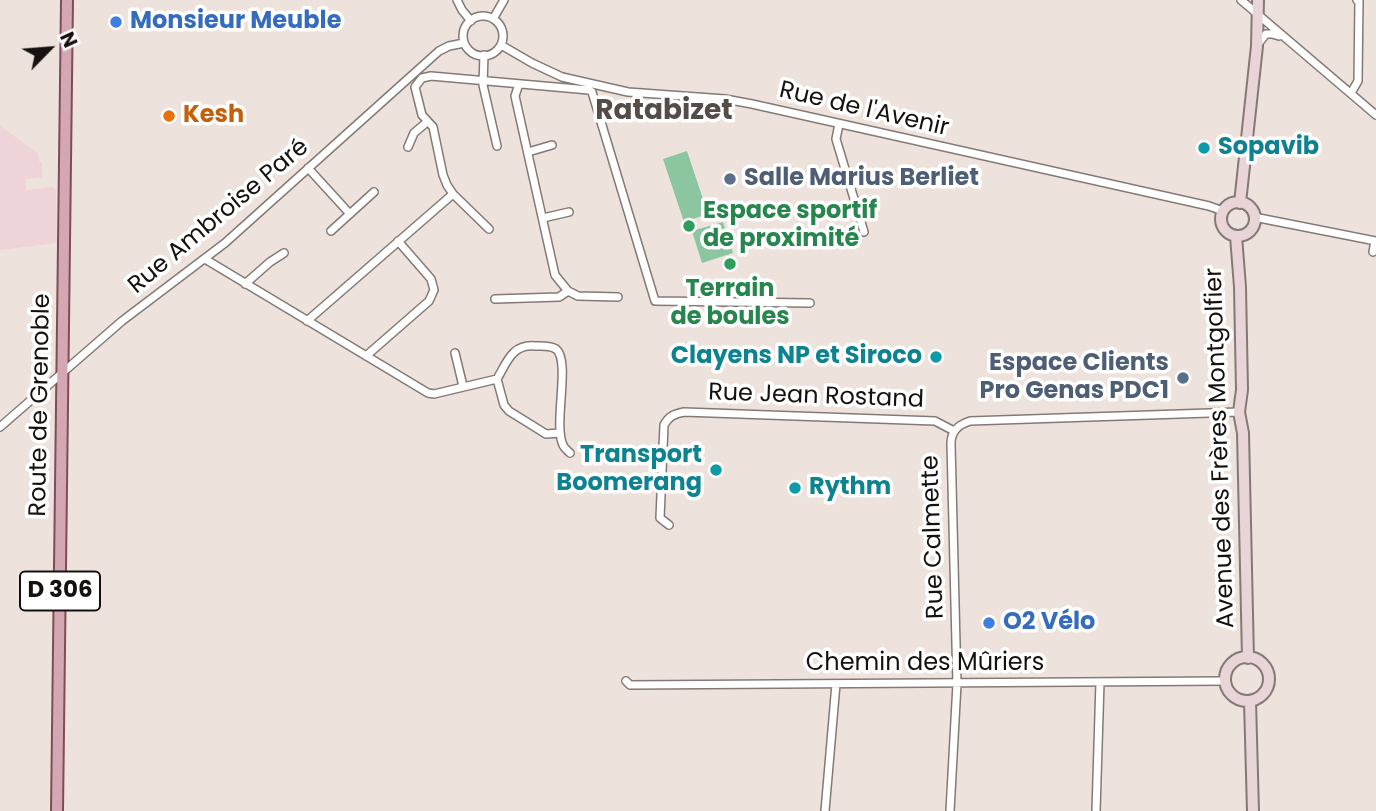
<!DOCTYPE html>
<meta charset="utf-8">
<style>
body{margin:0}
#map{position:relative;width:1376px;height:811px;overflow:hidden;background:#eee2dd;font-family:Poppins,sans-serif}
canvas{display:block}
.north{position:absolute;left:14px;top:14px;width:70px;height:70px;-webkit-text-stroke:5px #fff;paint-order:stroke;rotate:65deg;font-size:19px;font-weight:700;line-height:28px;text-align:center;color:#15110f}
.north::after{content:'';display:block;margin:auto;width:24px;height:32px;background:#15110f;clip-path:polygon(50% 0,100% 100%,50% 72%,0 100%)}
</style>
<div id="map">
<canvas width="1376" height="811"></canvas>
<div class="north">N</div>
</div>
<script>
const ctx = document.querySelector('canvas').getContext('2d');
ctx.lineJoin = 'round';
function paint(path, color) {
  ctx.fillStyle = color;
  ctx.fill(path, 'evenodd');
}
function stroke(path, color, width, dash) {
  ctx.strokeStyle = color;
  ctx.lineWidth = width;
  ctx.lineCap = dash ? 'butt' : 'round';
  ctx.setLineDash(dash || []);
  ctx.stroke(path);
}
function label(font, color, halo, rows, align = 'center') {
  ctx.font = font + ' Poppins,sans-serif';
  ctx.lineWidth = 7;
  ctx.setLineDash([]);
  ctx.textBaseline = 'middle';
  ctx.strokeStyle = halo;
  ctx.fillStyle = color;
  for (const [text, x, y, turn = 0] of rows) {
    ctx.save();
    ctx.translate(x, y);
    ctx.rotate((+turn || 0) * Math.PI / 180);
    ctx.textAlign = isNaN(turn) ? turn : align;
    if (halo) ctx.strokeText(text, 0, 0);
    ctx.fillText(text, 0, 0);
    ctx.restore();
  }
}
paint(new Path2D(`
 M0,126L38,153L39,161L42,163V177L25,179L26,190L53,187L56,189L57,243L0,250Z`), '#eed4d8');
paint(new Path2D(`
 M687,151L708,214L684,222L663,159Z
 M723,222L733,253L702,263L692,231Z`), '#8cc6a1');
const street = new Path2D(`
 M457,0L462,10L471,21
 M1241,0L1376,115
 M463 36a20 20 0 1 1 40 0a20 20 0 1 1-40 0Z
 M493,19L504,0
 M1258,44L1266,34H1272L1279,36
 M501,45L532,63L562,77L628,92L725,99L752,104L1209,206L1223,211
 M484,55L483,85L497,146
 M519,84L515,96L555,275L568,291
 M1351,93L1358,81L1359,0H1357
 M839,124L836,139L864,232
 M408,147L414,133L427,122
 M528,152L552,145
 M308,168L350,214
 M1254,217L1376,241
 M543,218L569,212
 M489,229L453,194L447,185L443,175L433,127L422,115L415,87L422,78L431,76L589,90L592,92L655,301L810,303
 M331,231L374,192
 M1373,252L1375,241
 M205,259L428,393L434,394L497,379L504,405L509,411L546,434L560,433
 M245,284L270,262L284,253
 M495,299L559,297L568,291L578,296L618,297
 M307,321L453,194
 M455,353L463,386
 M366,356L429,301L434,290L431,279L398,241
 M497,379C507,362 512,344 535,346C541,346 550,345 556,349C571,361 553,424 563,445C564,448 568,451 570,453
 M0,427L122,321L225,243L439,51L449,46L464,43
 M669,525L660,518L664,425C669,416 674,414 684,412L935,421L954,431
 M626,681L630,685L1225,681
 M825,811L836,684
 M950,811L957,684L951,444C951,431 958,425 970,421L1239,412
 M1096,811L1100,682`);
const secondary = new Path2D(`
 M1221 219a17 17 0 1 1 34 0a17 17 0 1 1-34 0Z
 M1240,203L1257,46L1258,0
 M1236,236L1240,287L1242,390L1239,412L1243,433L1248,658
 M1225 679a22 22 0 1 1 44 0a22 22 0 1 1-44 0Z
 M1250,701L1253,811`);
const primary = new Path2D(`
 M57,811L67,0`);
stroke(street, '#847a75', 10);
stroke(secondary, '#847a75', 14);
stroke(primary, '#7e4d57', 14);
stroke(street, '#fff', 7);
stroke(secondary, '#e9d4d8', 10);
stroke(primary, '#d4a8b2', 10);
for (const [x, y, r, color] of [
 [116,22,7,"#3f7fe0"],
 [169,116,7,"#e8710a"],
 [1204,148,7,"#0f9aa8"],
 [730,179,7,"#5c6f8a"],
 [689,226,7,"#2e9e5b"],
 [730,264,7,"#2e9e5b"],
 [936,357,7,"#0f9aa8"],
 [1183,378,7,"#5c6f8a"],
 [716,470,7,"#0f9aa8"],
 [795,488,7,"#0f9aa8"],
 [989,623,7,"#3f7fe0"]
]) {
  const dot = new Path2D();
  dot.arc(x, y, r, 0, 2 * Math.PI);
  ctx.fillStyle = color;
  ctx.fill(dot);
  stroke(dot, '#fff', 2.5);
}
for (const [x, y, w] of [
 [60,591,80]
]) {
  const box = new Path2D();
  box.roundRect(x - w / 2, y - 19.5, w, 39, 5);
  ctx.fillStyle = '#fff';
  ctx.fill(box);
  stroke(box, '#15110f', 2);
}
label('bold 23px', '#15110f', null, [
 ["D 306",60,591]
]);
label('bold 24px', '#366cbe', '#fff', [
 ["Monsieur Meuble",130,22],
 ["O2 Vélo",1003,623]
], 'left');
label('24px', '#15110f', '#fff', [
 ["Rue de l'Avenir",864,110,13],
 ["Rue Ambroise Paré",219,217,-40],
 ["Rue Jean Rostand",816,397,2],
 ["Route de Grenoble",41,405,-89],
 ["Avenue des Frères Montgolfier",1221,448,-92],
 ["Rue Calmette",934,537,-92],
 ["Chemin des Mûriers",925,664]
]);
label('bold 24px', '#c56008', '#fff', [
 ["Kesh",183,116]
], 'left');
label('bold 24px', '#0d838f', '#fff', [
 ["Sopavib",1218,148],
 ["Clayens NP et Siroco",922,357,"right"],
 ["Transport",702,456,"right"],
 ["Boomerang",702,484,"right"],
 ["Rythm",809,488]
], 'left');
label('bold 24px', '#4e5e75', '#fff', [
 ["Salle Marius Berliet",744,179],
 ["Espace Clients",1169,364,"right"],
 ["Pro Genas PDC1",1169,392,"right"]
], 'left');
label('bold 24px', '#27864d', '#fff', [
 ["Espace sportif",703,212],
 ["de proximité",703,240],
 ["Terrain",730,290,"center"],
 ["de boules",730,318,"center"]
], 'left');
label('bold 28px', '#554c47', '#fff', [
 ["Ratabizet",664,112]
]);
</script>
